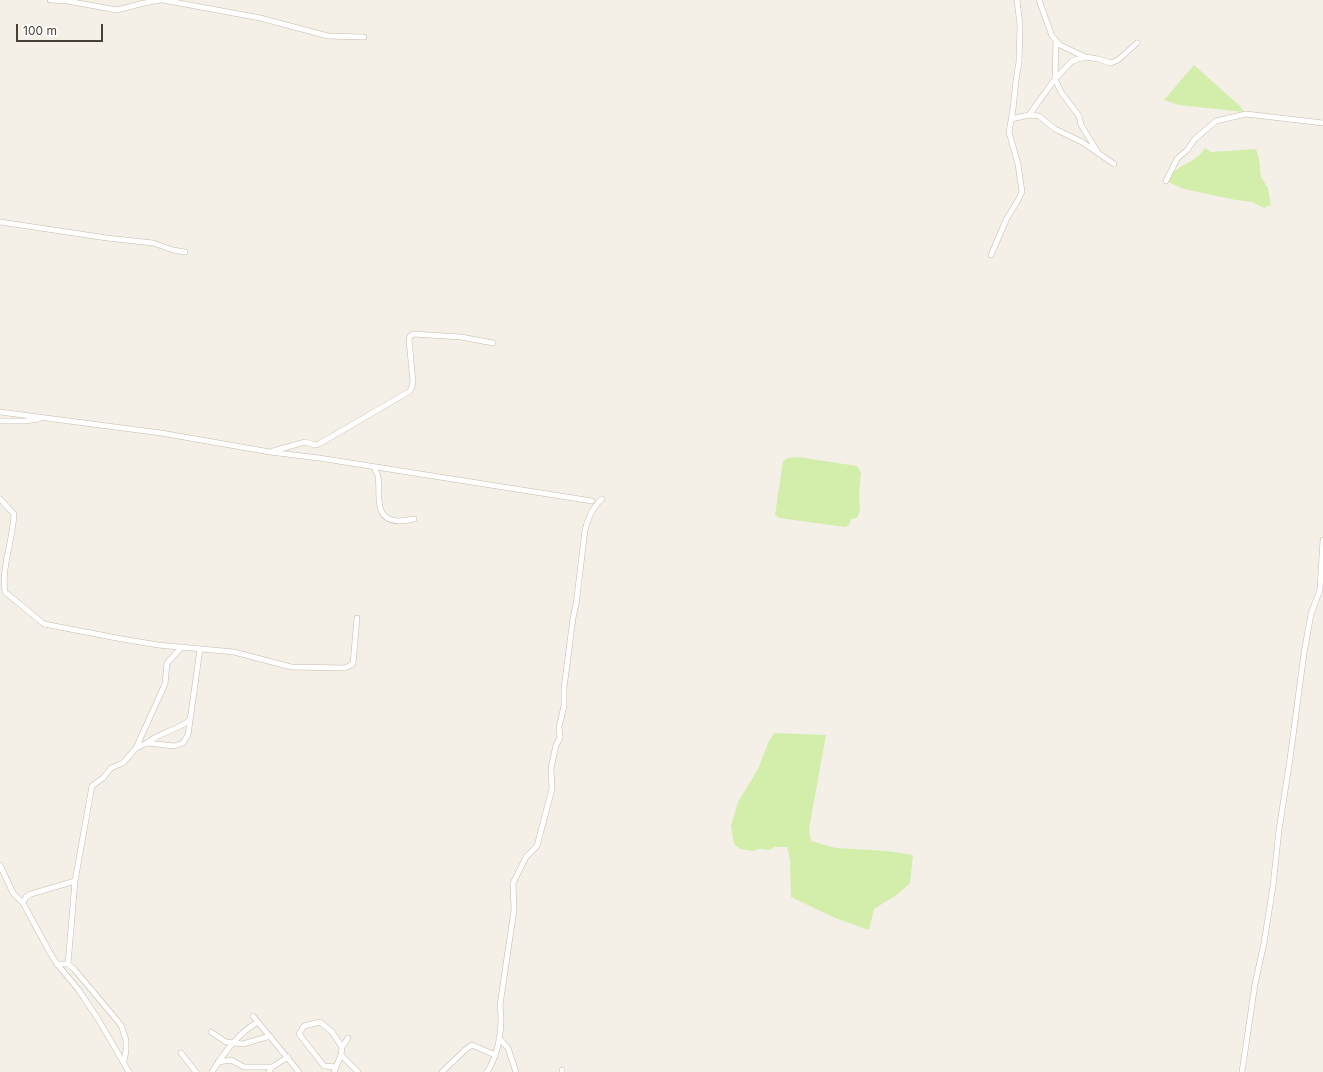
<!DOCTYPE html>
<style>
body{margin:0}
#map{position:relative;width:1323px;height:1072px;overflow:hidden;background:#f5f0e7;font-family:Inter,sans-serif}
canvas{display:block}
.scale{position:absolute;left:16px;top:24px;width:87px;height:18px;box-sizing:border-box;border:2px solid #494035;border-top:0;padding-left:5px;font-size:12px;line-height:14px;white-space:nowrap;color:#494035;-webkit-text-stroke:3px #fff;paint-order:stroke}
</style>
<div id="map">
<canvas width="1323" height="1072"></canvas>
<div class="scale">100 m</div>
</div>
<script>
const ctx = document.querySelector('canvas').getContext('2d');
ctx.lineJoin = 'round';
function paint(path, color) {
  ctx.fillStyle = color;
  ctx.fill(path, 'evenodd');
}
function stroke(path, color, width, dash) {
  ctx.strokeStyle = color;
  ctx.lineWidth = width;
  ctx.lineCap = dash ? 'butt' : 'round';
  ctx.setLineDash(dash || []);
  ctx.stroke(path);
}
paint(new Path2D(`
 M1194,65L1240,106L1244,112L1179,105L1164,100Z
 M1205,148L1211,152L1256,149L1259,159L1261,177L1268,188L1271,205L1264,208L1252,202L1236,200L1184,189L1170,183L1168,180C1169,177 1170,174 1173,172C1184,163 1196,162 1205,148Z
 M798,457L857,466L861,472L859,493L860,511L857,518L851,519L849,525L845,527L779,518L775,515L783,461L788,458Z
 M774,733L826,735L809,829L811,841L836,848L887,851L913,855L910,883L898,894L874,909L869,930L835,918L791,897L790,860L787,847H775L769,850L759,849L752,851L740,849L734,844L731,826L738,802L758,769L769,741Z`), '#d3edab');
const street = new Path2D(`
 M50,0L67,1L117,10L144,3L161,0
 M163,0L260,18L328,36L364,37
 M1039,0L1052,36L1060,45L1085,57
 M1056,40L1055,79L1061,92L1079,116L1081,125L1099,154
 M1029,115L1055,79L1072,61L1085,57L1098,59L1111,63L1118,60L1137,43
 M1011,119L1029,115L1039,116L1055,129L1082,142L1114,164
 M1166,181L1177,159L1187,150L1195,139L1216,121L1246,114L1323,123
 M0,222L107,238L153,243L173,250L185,252
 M991,255L1007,218L1017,202L1022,192L1018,164L1009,132L1013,109L1016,80L1019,62L1020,25L1017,0
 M0,412L161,433L270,452L319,458L592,501
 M0,421H25L39,419
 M273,451L305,442L315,445L319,444L410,391L412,387L413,382L409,340L410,336L413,334L461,337L493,343
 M374,467C375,470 377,473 378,476C381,492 372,520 398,521C404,521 409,520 414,519
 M0,499L14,514C13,540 1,568 5,592L44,624L122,639L158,645L234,652L291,667L345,668L353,664L357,618
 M147,743C160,732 176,731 190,720
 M136,748L147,743L174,746L183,743L188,735L200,649
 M0,865L13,893L23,903L49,951L57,964L78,989L98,1019L129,1072
 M23,903L26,897L31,894L75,881
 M57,964H68L74,969L121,1025L126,1040V1051L124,1061
 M68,964L75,881L92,786L103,778L111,768L123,763L136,748L165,684L167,663L182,647
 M253,1016L299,1072
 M211,1032L226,1042L243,1044L270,1036
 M499,1038L508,1048L516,1072
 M181,1053L196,1072
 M341,1055L358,1072
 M218,1062L231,1060L244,1067H272
 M336,1067L324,1066L299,1034L304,1026L320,1022L332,1032L342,1047
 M212,1072C224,1053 238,1033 258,1022
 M269,1072L272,1067L288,1057
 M334,1072L341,1055L342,1047L348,1038
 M442,1072L465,1050L472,1045L495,1055
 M487,1072C499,1054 503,1026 500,1005L514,910L513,883L526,857L537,846L552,789L551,768L556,745L560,738L559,727L564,706V688L573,618L576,605L585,530C588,519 593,506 602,499
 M562,1072V1070
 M1242,1072L1255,984L1264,943L1273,886L1279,830L1290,759L1304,653L1311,614L1320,590L1323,540`);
stroke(street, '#c5baab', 6);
stroke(street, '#fff', 5);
</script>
